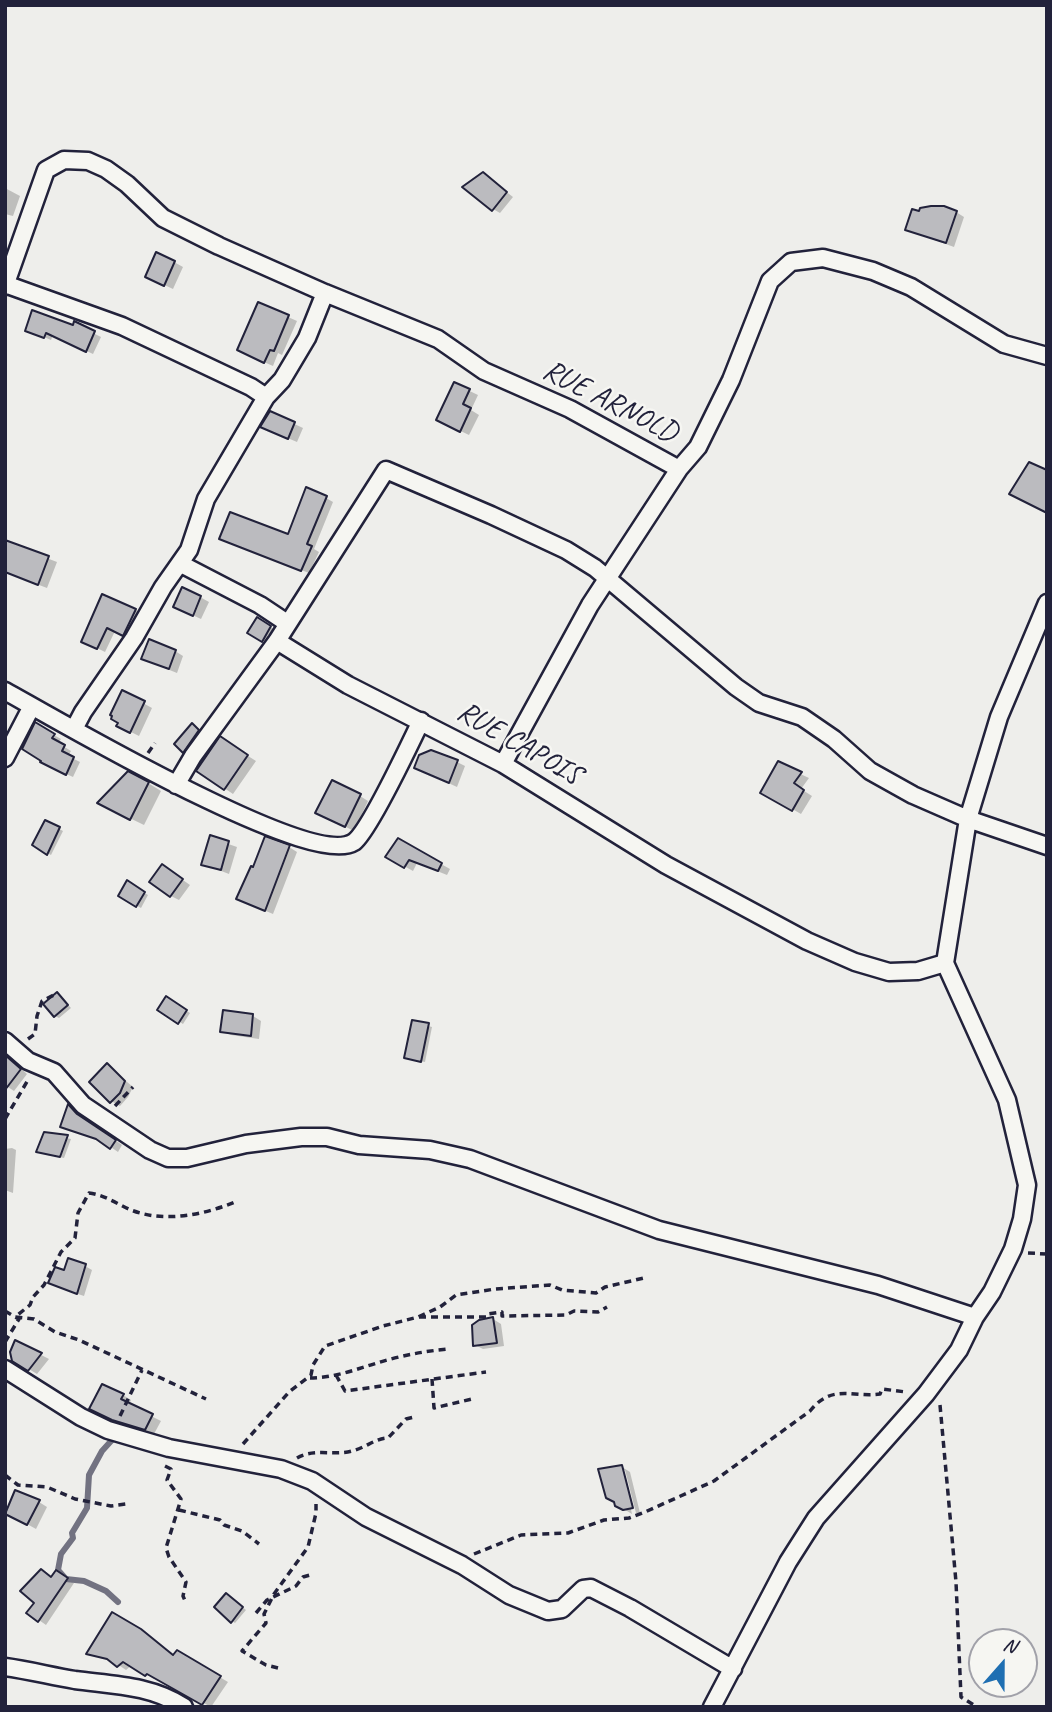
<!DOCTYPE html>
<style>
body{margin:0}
#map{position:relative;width:1052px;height:1712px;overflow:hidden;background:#eeeeeb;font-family:Caveat,sans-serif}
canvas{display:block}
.frame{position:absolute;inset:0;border:7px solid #22223b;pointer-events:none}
.north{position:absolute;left:968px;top:1628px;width:70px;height:70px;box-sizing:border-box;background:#f6f6f2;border:2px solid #a1a1a9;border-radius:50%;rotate:21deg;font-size:19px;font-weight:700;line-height:28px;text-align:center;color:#22223b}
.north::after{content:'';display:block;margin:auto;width:24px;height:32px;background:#1f6fb2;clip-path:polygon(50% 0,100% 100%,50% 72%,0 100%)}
</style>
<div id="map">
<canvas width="1052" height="1712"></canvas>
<div class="frame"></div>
<div class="north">N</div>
</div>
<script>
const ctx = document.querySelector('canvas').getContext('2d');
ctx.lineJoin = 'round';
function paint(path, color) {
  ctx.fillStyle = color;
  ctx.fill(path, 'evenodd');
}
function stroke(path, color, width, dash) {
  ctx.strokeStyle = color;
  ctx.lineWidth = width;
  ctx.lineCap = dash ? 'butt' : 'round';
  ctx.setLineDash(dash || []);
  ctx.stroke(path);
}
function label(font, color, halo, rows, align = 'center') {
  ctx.font = font + ' Caveat,sans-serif';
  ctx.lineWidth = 5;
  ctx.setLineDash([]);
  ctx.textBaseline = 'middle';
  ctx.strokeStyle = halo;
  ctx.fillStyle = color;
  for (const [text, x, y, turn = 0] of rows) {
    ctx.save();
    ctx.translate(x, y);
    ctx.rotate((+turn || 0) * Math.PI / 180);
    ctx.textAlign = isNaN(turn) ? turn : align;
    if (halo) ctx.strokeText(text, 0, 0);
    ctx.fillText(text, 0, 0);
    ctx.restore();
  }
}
paint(new Path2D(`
 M483,174L513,197L500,213L493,209Z
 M5,188L20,196L13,216L5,214Z
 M956,212L964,217L954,247L907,230L919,213Z
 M174,262L183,267L173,289L156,281Z
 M288,317L297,321L282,355L278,353L273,366L248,355Z
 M75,324L101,337L93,354L53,335L51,340L27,330L74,327Z
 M455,384L478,395L471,410L479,415L469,435L446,424Z
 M271,413L303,428L297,442L271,431Z
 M326,498L333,502L314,549L319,552L309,573L229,542L289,536Z
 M5,542L57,562L47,588L5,572Z
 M200,597L209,602L201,619L184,611Z
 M135,610L143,614L131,638L115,631L105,652L83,641Z
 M257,619L274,629L266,642L249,632Z
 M175,651L183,656L177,673L152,663Z
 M123,692L152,708L139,736L127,730Z
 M36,725L61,739L58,743L71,751L68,756L80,762L73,777L49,766Z
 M196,727L202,733L187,753L184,751Z
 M229,744L256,761L233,794L199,771Z
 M457,762L465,766L457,787L416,768Z
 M779,764L809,778L801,789L812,796L801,814L763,792Z
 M148,783L161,791L144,825L113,810Z
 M360,796L368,801L354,831L326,817Z
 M46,822L63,831L51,855L34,845Z
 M211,838L237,847L229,874L203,864Z
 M398,840L450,869L447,875L417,863L413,871L388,857Z
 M289,847L297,852L273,914L247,903Z
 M170,871L190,885L179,900L171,896Z
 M127,883L148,895L141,908L120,896Z
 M58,994L71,1008L59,1018L55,1016Z
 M166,999L190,1013L183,1024L160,1009Z
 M253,1016L261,1021L259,1039L231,1035L222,1031Z
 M413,1022L432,1027L425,1062L409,1059Z
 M5,1054L27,1074L14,1091L5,1085Z
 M107,1065L133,1087L128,1097L120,1106L111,1101Z
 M69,1107L122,1145L118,1152L102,1141Z
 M45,1134L71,1139L64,1158L38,1152Z
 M12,1148L16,1150L13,1193L5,1190V1149Z
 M85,1266L92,1270L84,1296L57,1287Z
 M493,1319L501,1324L504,1346L483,1349L475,1345Z
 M16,1342L49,1359L37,1374L14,1360Z
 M123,1395L131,1400L129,1405L161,1421L154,1434L122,1424L100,1413Z
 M622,1467L630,1472L640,1513H636L625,1470H622L632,1514L617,1505Z
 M39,1502L47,1507L36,1529L7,1513Z
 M63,1576L74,1583L46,1625L29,1613L52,1579Z
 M230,1597L246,1610L235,1623L232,1621Z
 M149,1636L175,1656L177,1652L228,1682L211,1707L156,1677L154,1679L132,1665L126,1670L114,1662L88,1654Z`), '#0003');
stroke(new Path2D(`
 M112,1440L102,1451L89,1475L87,1508L72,1533L73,1538L61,1554L58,1570L66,1579L84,1581L106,1591L118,1602`), '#727281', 6);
const building = new Path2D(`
 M483,172L507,192L492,211L462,187Z
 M931,206H944L957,211L946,243L905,230L912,209L919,211L920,208Z
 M156,252L175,261L164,286L145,277Z
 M258,302L289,315L274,351L270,350L264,363L237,350Z
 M32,310L73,325L74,321L95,331L86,352L46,333L44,338L25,331Z
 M454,382L470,389L463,404L471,408L460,432L436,420Z
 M270,411L295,422L288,439L260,427Z
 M1029,462L1047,470V513L1009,494Z
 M306,487L327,496L307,544L312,546L301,571L219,539L230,512L288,534Z
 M5,540L49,556L38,585L5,572Z
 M182,587L201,596L193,616L173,607Z
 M102,594L136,609L123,636L107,628L97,649L81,642Z
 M257,617L271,626L262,642L247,633Z
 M149,639L176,650L169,669L141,659Z
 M122,690L145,701L130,733L116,726L118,723L111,719L112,716L110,715Z
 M35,722L55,734L52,738L65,745L62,751L74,757L66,775L40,762L41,761L22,749Z
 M192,723L199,730L183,753L174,744Z
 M220,736L248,755L224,790L196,771Z
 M431,750L458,760L449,783L414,768L419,755Z
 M778,761L802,772L794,783L804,790L792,811L760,793Z
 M128,771L149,782L130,820L97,803Z
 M332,780L361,794L345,827L315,813Z
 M45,820L60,827L47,855L32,845Z
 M210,835L229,841L221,870L201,865Z
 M265,836L290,845L265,911L236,899L251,866L253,867Z
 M398,838L442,863L438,871L409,860L404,868L385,857Z
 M162,864L183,879L170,897L149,882Z
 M127,880L145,892L136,907L118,896Z
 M57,992L68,1005L54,1017L43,1004Z
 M166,996L187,1010L178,1024L157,1010Z
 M223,1010L253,1014L251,1036L220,1032Z
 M412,1020L429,1023L421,1062L404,1058Z
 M5,1055L21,1069L5,1090Z
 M107,1063L125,1081L120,1093L110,1103L89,1082Z
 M68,1104L77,1114L116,1140L110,1149L96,1139L60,1127Z
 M44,1132L68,1135L60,1157L36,1152Z
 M68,1258L86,1264L77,1294L48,1283L55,1267L64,1270Z
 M493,1317L497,1343L473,1346L472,1325L479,1320Z
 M15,1340L42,1353L28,1371L12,1361L10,1352Z
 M102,1384L124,1394L121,1399L153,1414L145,1430L112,1420L89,1409Z
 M622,1465L633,1508L623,1510L615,1506L614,1502L606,1498L598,1469Z
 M15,1490L40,1500L27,1525L5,1514Z
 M41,1569L51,1577L56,1570L68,1578L38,1622L26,1613L34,1603L20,1591Z
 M226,1593L243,1607L231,1623L214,1607Z
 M112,1612L141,1629L173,1655L177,1650L221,1676L202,1705L147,1674L145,1676L123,1662L117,1667L107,1659L86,1654Z`);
paint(building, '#bbbbbf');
stroke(building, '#22223b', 2);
const minor = new Path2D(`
 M5,284L122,326L251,387L266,397
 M5,286L46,170L64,160L88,161L106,169L127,184L163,218L219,246L325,293L438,339L484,371L570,409L679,469
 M181,564L260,605L287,623
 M277,641L348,685L503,764L666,865L807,941L855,962L889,972L918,971L945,963
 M5,691C54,718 311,870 354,842C369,831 411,742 421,721
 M74,729L83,712L134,638L163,587L189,550L206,499L266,397L282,380L307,338L325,293
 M5,758L32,706
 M503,764L590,605L679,469L698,447L731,380L770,281L791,262L823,258L873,271L911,287L1004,344L1047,356
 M176,785L193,756L277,641L386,470L491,515L566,550L595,568L736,687L759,703L802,717L834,739L870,771L913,795L968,819L1047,846
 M5,1041L28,1061L54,1072L83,1105L150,1150L168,1158H187L246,1144L301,1137H327L359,1145L430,1150L470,1159L659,1230L878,1285L975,1317
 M5,1369L81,1417L108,1430L169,1448L281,1469L312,1481L366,1517L462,1565L509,1595L548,1611L562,1609L583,1589L591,1588L630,1608L733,1669
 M5,1667C28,1670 51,1676 75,1680C112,1685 151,1685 184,1707
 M712,1707L788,1562L816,1518L926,1394L959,1350L975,1317L992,1292L1013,1249L1022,1219L1027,1185L1007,1100L945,963L968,819L999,717L1047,603`);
stroke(minor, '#22223b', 21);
stroke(new Path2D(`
 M148,753L155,743
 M28,1039L35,1034L37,1016L42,1001L58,993
 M115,1106L133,1087
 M5,1119L28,1080
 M1028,1253L1047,1254
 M5,1311L15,1317L34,1319L55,1332L79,1340L206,1399
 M419,1317H486L488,1314L502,1312V1316L566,1315L574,1311L598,1312L607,1307
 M5,1342L19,1319L15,1317L30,1305L33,1297L44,1285L61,1252L75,1238L78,1213L89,1193C105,1195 117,1204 131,1210C164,1223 203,1215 235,1202
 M336,1375L345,1391L486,1372
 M310,1378C338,1378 364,1366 391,1359C410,1354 428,1351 447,1349
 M432,1379L434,1408L472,1399
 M940,1405L956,1582L961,1697L977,1707
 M120,1416L142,1370
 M243,1444L289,1392L311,1375L313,1365L325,1346L383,1326L418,1317L440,1307L456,1295L495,1289L550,1285L562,1290L596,1293L605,1287L644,1278
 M297,1458C314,1448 334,1456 352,1451C365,1448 376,1438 388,1438L406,1419L414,1417
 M165,1466L171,1469L167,1480L181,1499L166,1548L169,1557L186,1582L183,1596L186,1603
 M5,1475L18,1485L47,1487L75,1499L111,1506L126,1504
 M179,1510L220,1520L224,1525L242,1531L259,1544
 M474,1554L521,1535L568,1533L604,1520L629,1518L645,1512L714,1481L810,1411C832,1383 853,1398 880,1394L882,1389L906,1392
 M256,1613L267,1600L296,1586L303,1577L310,1575
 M278,1668L266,1665L242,1651L266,1623L264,1614L274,1594L308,1547L316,1513V1504`), '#22223b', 3.5, [7, 5]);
stroke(minor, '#f6f6f2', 16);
label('30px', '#22223b', '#f6f6f2', [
 ["RUE ARNOLD",610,402,27],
 ["RUE CAPOIS",519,744,30]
]);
</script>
